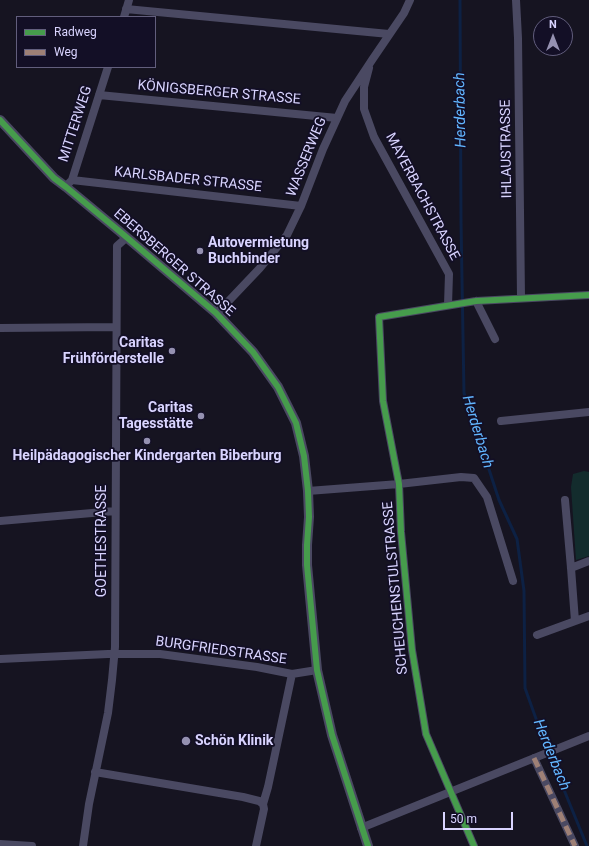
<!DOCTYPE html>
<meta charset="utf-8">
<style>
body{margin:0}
#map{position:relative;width:589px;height:846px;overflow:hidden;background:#161421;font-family:Roboto,sans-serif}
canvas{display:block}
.legend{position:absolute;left:16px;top:16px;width:140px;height:52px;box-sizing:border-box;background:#130f26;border:1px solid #625e7d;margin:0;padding:5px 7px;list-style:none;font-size:12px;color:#d9d4ff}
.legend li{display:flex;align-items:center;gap:8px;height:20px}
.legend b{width:20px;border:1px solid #625e7d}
.north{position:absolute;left:533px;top:16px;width:40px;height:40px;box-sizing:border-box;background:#130f26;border:1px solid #625e7d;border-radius:50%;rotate:0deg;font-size:11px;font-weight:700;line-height:16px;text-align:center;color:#d9d4ff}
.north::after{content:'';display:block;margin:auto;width:14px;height:18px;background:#9591b1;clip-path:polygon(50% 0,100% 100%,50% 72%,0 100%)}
.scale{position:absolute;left:443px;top:812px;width:70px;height:18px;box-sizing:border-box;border:2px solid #d9d4ff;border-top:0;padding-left:5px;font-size:12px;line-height:14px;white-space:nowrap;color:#d9d4ff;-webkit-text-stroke:3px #130f26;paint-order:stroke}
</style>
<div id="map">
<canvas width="589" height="846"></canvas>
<ul class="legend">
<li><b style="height:5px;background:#469c4c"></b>Radweg</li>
<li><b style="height:5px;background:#9e8076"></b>Weg</li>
</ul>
<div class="north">N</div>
<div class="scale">50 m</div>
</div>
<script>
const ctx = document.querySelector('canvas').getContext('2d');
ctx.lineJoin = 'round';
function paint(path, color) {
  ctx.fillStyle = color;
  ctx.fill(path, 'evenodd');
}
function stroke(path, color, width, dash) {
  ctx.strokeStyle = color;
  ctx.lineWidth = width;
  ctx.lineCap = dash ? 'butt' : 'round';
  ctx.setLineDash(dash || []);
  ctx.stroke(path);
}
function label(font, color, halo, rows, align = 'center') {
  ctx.font = font + ' Roboto,sans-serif';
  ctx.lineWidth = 3.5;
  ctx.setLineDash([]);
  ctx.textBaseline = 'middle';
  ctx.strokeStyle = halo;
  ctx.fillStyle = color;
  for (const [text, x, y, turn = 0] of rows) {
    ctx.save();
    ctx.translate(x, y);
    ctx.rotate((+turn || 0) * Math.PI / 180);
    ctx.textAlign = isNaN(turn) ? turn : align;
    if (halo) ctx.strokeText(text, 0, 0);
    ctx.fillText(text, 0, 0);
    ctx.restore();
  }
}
paint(new Path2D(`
 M584,471L589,472V556L576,560L571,487L573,474Z`), '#132c2d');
stroke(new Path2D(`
 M460,0L461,222L464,393L499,500L517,539L524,591L525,688L544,741L587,846`), '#0d2144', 3);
stroke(new Path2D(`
 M516,0L518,38L521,298
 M126,9L389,34
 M124,17L129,0
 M369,68L364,87V109L374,137L449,274L448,305
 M99,95L337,118
 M72,180L301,206
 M69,183L72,180L108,67
 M476,301L495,339
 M216,313L222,308L260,268L287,235L301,206L323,149L345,101L372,60L404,13L410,0
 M0,328L116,327
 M501,421L589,412
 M308,491L399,484L461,477L474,478L487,497L513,581
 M565,500L571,568L575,621
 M0,521L115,511
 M571,568L589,561
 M537,635L589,616
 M0,659L108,654H160L257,667L292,674L317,670
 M534,758L575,846
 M95,772L243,797L259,801L263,804
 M361,828L589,736
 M0,844L32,846
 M83,846L89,804L108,713L112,680L115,647L117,246L126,238
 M256,846L264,809L263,804L268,787L292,674
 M474,846L426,734L412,650L401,532L399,484L383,401L379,317L476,301L589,295`), '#4a4962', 8);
stroke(new Path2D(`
 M0,120L54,178L66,187L118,230L216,313L253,352L278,387L296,423L304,456L308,491L309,517L307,545V565L317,670L332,735L368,846`), '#4a4962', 10);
stroke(new Path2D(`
 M534,758L575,846`), '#9e8076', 5, [10, 5]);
stroke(new Path2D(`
 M0,120L54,178L66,187L118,230L216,313L253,352L278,387L296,423L304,456L308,491L309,517L307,545V565L317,670L332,735L368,846
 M474,846L426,734L412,650L401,532L399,484L383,401L379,317L476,301L589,295`), '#469c4c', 6);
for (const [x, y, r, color] of [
 [200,251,4,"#9591b1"],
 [172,351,4,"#9591b1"],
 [201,416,4,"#9591b1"],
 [147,441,4,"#9591b1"],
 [186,741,5,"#9591b1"]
]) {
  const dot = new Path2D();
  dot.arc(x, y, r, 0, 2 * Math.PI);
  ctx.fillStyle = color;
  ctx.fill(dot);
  stroke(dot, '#130f26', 1.5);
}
label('14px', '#d9d4ff', '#130f26', [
 ["KÖNIGSBERGER STRASSE",219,93,5],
 ["MITTERWEG",76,124,-72],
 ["IHLAUSTRASSE",507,149,-91],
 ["WASSERWEG",307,157,-68],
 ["KARLSBADER STRASSE",188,180,6],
 ["MAYERBACHSTRASSE",422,197,62],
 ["EBERSBERGER STRASSE",174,263,41],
 ["GOETHESTRASSE",102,541,-90],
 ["SCHEUCHENSTULSTRASSE",396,588,-95],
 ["BURGFRIEDSTRASSE",221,651,8]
]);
label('bold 14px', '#d9d4ff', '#130f26', [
 ["Autovermietung",208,243],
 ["Buchbinder",208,259],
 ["Caritas",164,343,"right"],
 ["Frühförderstelle",164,359,"right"],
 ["Caritas",193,408,"right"],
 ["Tagesstätte",193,424,"right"],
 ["Heilpädagogischer Kindergarten Biberburg",147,456,"center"],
 ["Schön Klinik",195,741]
], 'left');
label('italic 15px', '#62b6ff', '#130f26', [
 ["Herderbach",461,110,-91],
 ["Herderbach",477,432,73],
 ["Herderbach",551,755,68]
]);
</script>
